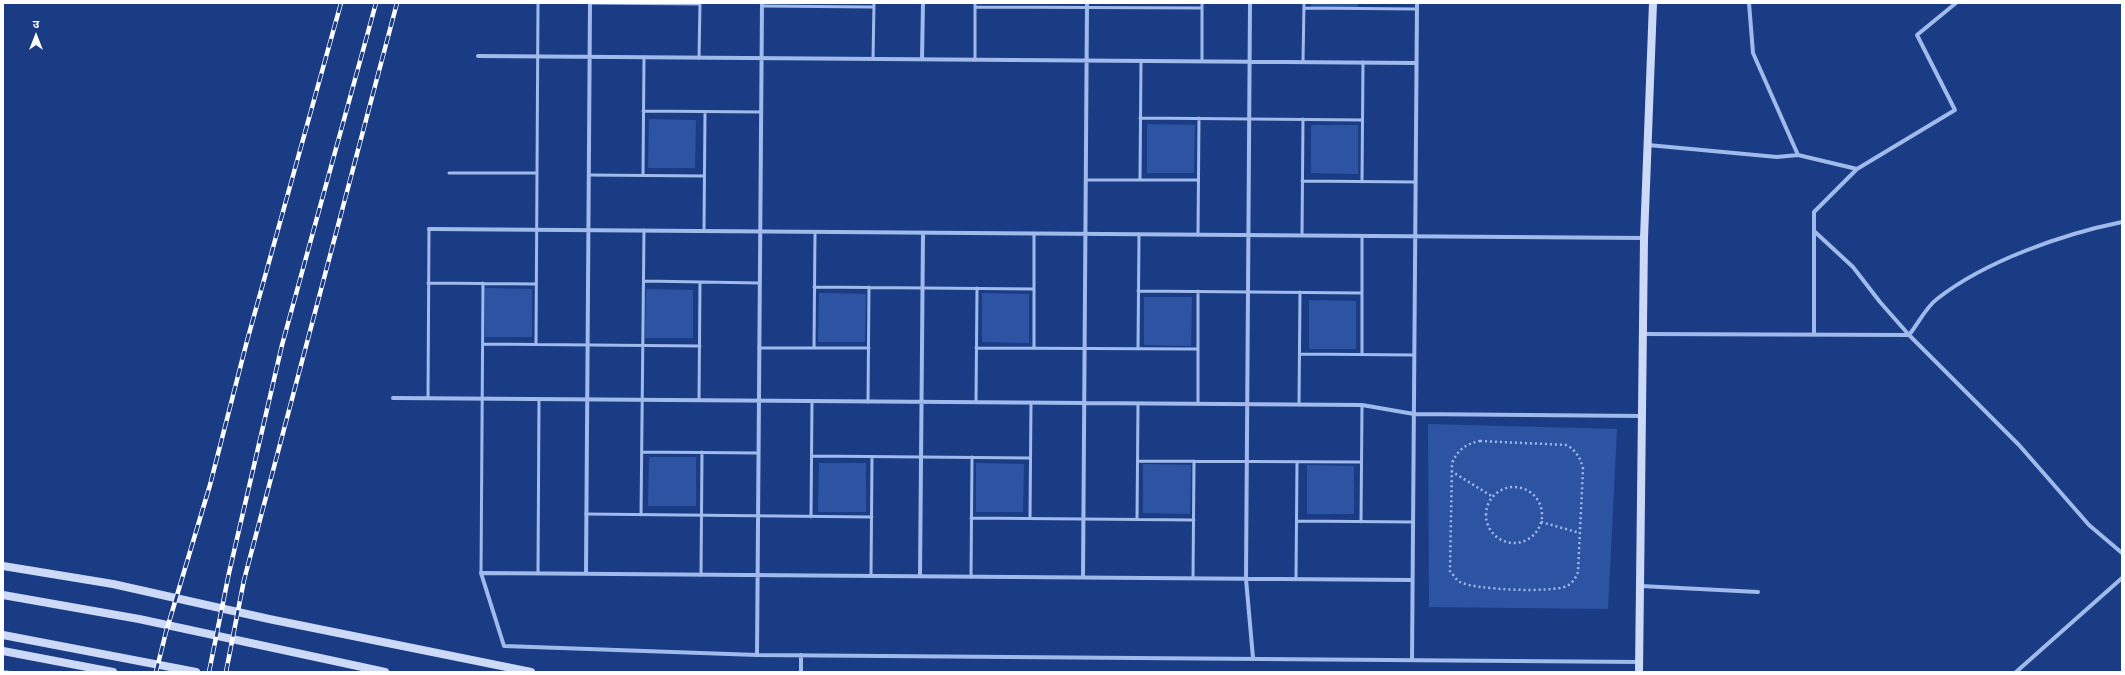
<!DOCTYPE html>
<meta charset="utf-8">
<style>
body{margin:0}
#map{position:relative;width:2125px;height:675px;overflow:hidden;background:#1a3c85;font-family:"PT Sans","Noto Sans Devanagari",sans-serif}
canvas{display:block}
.frame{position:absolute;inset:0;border:4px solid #fff;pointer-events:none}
.north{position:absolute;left:16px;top:16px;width:40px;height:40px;-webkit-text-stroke:3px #1a3c85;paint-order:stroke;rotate:0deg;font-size:11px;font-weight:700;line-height:16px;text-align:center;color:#fff}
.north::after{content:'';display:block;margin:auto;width:14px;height:18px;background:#fff;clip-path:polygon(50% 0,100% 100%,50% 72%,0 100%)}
</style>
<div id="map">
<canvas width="2125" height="675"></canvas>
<div class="frame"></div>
<div class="north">उ</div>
</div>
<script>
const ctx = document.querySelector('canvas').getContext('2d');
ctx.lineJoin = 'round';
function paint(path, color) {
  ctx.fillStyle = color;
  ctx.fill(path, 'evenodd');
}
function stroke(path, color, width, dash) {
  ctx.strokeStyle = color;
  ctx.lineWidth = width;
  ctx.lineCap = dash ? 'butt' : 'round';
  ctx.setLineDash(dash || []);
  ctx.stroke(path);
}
paint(new Path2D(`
 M1311,3H1358V7H1311Z
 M649,119L696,120L695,168H648Z
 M1147,124L1195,125L1194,173H1147Z
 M1311,125H1358V174L1311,173Z
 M485,288L532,289V337H485Z
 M646,289L693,290V338H645Z
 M819,293L866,294L865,342H818Z
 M982,293L1029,294V343L982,342Z
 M1144,297H1192L1191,346L1144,345Z
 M1309,300L1356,301V349H1309Z
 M1428,424L1617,429L1608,609L1429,607Z
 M649,457H696V506H648Z
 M819,463H866V512H818Z
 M976,463L1024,464L1023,512H976Z
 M1143,464L1191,465L1190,514L1143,513Z
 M1307,465L1354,466V514H1307Z`), '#2d54a3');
stroke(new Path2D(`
 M1480,441L1567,445C1577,452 1580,457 1583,469L1578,572C1576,577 1573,583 1567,586C1552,593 1475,590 1460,582C1456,580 1453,574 1450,571L1452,463C1458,450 1465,444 1480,441Z
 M1451,471L1493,497
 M1486 515a28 28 0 1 1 56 0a28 28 0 1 1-56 0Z
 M1541,522L1580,533`), '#a0baec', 2.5, [2, 3]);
stroke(new Path2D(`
 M590,3L700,4
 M762,6L874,7
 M975,7L1202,8
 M1304,8L1417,9
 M699,58L700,3
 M873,59L874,3
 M975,60V3
 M1202,61V3
 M1303,62L1304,3
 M643,111L761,112
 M1140,118L1362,120
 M449,173H537
 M589,175L704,176
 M643,175L644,57
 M1086,180H1198
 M1140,180L1141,61
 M1302,181L1415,182
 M1362,182L1363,62
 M704,231L705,112
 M1198,235L1199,118
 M1302,235L1303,119
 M644,281L759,283
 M428,283L536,284
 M814,287L1034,289
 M1138,291L1362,293
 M483,344L700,346
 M536,344L538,3
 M759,348H869
 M814,348L815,232
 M976,348L1198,349
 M1034,348V234
 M1138,349L1139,234
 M1300,354L1414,355
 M1362,354V236
 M428,398L429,229
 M699,400L700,282
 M868,402L869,287
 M976,402L977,288
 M1198,404V291
 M1299,405L1300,292
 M642,452L758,453
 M812,456L1030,458
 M1138,461L1361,462
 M586,514L872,517
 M641,515L644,230
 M811,517L812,401
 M971,518L1194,520
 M1030,518L1031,403
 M1137,519L1138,404
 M1297,521L1413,522
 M1361,522L1362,405
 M481,573L483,283
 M538,573L539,399
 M701,575L702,452
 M871,576L872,457
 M971,577L972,457
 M1193,578L1194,461
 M1296,579L1297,462
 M3,672H8`), '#a0baec', 3);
stroke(new Path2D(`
 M1250,3L1246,579L1253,658
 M1749,3L1753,53L1798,155
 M478,56L1416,63
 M922,59L923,3
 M1648,145L1777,157L1798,155L1857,169
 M429,229L1644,238
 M1814,231L1853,267L1880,302L1909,335L2019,445L2089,525L2122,553
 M1643,334L1909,335
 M1814,335V212L1857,169L1955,110L1917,35L1956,3
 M1909,335C1918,324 1926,307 1937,299C1985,261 2063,234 2122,222
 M393,398L1362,405L1414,414L1642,416
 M586,574L590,3
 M920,576L923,233
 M1083,577L1087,3
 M1412,580L481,573L504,646L757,655L1640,662
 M1641,586L1758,592
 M757,655L762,3
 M801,655V672
 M1412,660L1417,3
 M2016,672L2122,578`), '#a0baec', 4);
stroke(new Path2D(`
 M3,566L113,584L269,619L531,672
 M3,595L139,619L385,672
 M3,635L196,672
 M3,651L113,672
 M1639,672L1644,238L1653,3`), '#ccdaf8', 8);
const rail = new Path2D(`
 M156,672L166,632L210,485L247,341L341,3
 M209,672L229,573L282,345L376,3
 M226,672L244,580L397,3`);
stroke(rail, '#fff', 4.5);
stroke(rail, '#1a3c85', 3, [9]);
</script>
